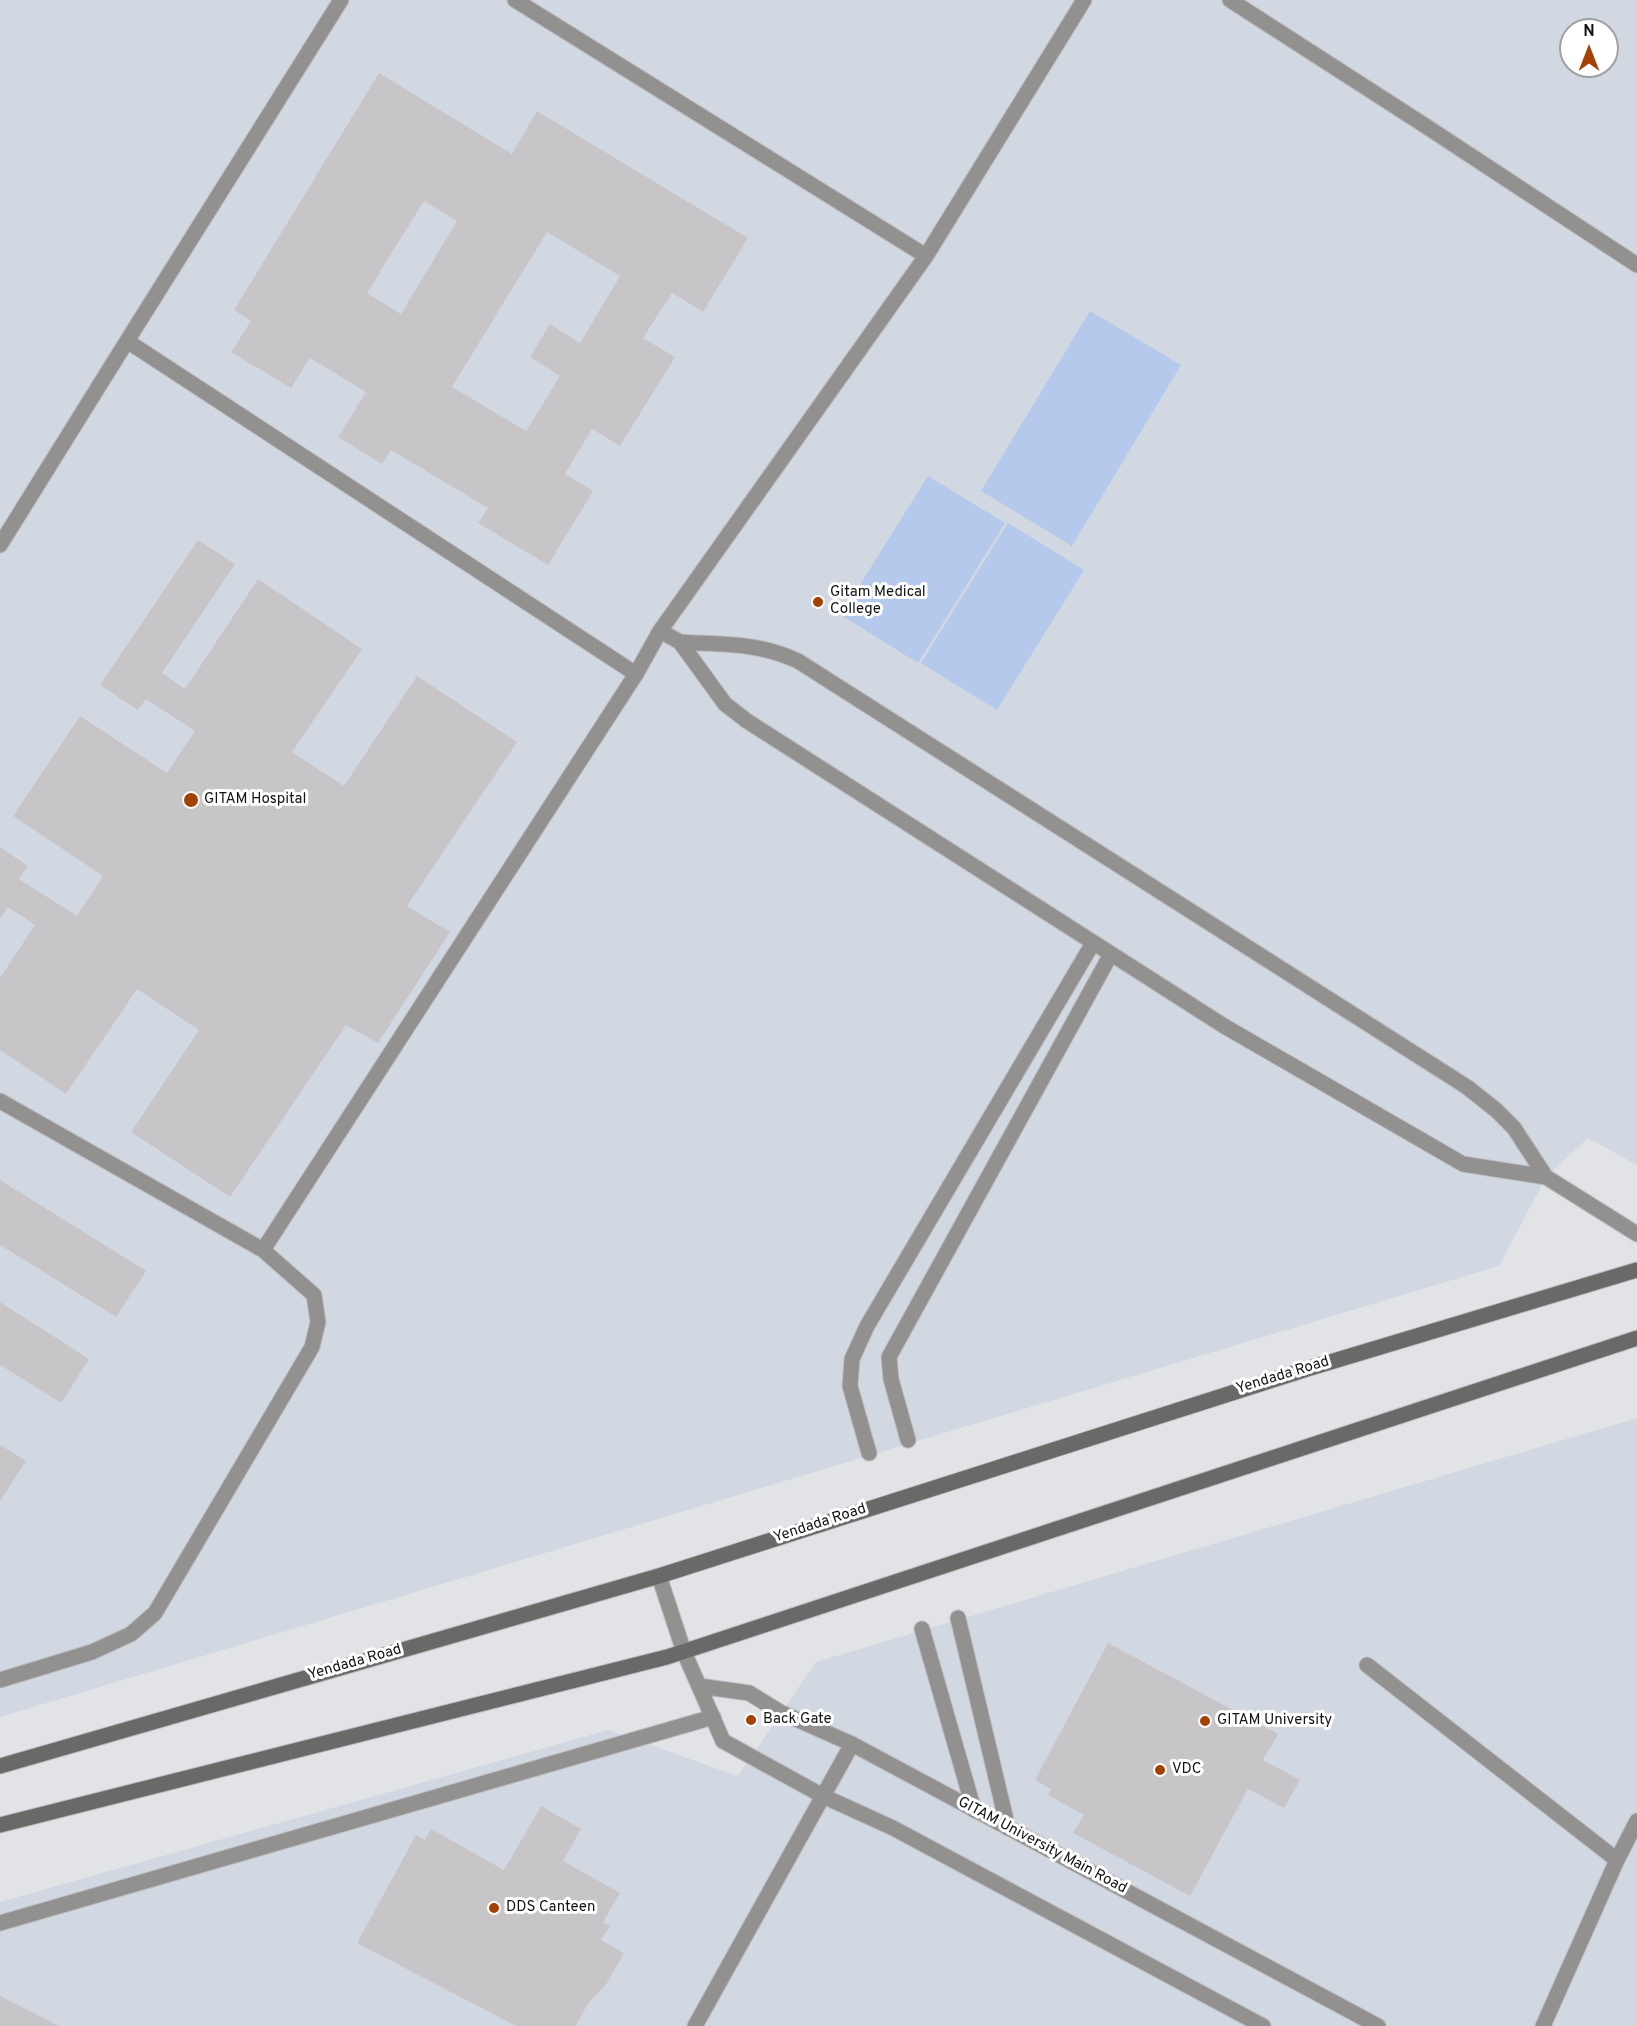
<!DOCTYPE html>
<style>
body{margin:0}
#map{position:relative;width:1637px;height:2026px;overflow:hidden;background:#e1e3e7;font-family:Overpass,sans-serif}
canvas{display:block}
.north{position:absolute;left:1559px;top:18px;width:60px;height:60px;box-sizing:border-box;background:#fff;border:2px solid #a0a0a1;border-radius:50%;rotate:0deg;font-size:16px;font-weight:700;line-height:24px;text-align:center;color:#111213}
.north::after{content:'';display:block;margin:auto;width:21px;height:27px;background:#a44105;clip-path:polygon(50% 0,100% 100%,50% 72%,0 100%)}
</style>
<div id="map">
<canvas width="1637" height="2026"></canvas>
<div class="north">N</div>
</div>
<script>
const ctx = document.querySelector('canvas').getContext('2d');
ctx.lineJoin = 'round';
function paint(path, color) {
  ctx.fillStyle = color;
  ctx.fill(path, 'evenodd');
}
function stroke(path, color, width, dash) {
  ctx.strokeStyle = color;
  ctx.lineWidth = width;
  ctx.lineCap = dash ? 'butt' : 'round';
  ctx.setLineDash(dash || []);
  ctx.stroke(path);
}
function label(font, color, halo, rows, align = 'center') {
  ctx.font = font + ' Overpass,sans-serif';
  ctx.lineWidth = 6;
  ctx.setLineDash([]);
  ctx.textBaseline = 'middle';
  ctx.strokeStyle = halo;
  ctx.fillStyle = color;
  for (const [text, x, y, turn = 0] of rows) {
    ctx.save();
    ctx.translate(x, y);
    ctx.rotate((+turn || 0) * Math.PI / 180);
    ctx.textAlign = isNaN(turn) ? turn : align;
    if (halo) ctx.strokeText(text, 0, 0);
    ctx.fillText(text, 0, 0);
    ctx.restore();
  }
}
paint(new Path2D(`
 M0,0H1637V1165L1588,1138L1546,1177L1499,1266L0,1717ZM1571,30H1607V66H1571Z
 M1637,1418V2026H0V1902L608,1730L738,1776L816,1662Z`), '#d2d8e2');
paint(new Path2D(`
 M1090,311L1181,365L1072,546L981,491Z
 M928,476L1005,523L918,663L841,615Z
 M1008,523L1084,570L997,710L921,663Z`), '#b4c9ec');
paint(new Path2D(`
 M379,73L512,154L537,111L748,238L703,312L672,293L643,338L675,357L620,446L592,429L565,474L593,491L548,565L478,523L488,508L391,450L382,464L338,437L366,392L310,358L291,388L231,352L251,321L234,310ZM424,201L457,221L401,314L367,293ZM547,232L620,276L580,343L550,324L530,357L560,376L526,431L452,387Z
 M198,540L235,564L162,673L185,689L258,579L362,649L292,752L344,786L417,676L517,742L407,906L450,932L378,1043L346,1025L230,1197L131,1132L199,1030L137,989L66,1094L0,1050V978L35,925L8,907L0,919V847L28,866L19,879L77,916L103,876L13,816L80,716L167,773L195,731L146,699L138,710L100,685Z
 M0,1180L146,1271L116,1317L0,1245Z
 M0,1302L89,1359L61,1403L0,1365Z
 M0,1445L26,1461L0,1501Z
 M1108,1643L1278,1734L1263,1760L1300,1780L1284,1808L1248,1789L1190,1896L1073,1833L1084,1815L1048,1795L1051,1789L1035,1780Z
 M541,1806L581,1829L563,1861L620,1893L603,1922L610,1926L601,1940L624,1953L607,1983L587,2005L576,2026H516L357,1943L416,1835L425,1840L431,1829L504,1870Z
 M0,1996L59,2026H0Z`), '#c8c5c8');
const lane = new Path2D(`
 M515,0L926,256
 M1230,0L1421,123L1637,265
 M127,341L341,0
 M0,545L127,341L636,674
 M660,631L680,642L725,704L747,721L1224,1026L1463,1164L1546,1177L1637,1234
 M680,642C723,645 757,642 798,661L1467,1087L1496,1110L1514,1128L1546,1177
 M0,1101L263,1250L636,674L660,631L926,256L1084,0
 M908,1440L891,1379L889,1357L1111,954
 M869,1453L850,1386L852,1359L867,1326L1093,943
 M958,1618L1008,1828
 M922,1629L974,1810
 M1367,1665L1617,1860
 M0,1680L92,1652L131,1634L155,1613L312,1347L318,1322L314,1295L263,1250
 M0,1923L713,1717
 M695,2026L852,1744
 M1543,2026L1617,1860L1637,1821`);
const street = new Path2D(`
 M659,1576L684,1652L723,1741L823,1796L893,1828L1263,2026
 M699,1686L749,1693L780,1712L852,1744L1378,2026`);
const secondary = new Path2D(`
 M0,1766L659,1576L1307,1369L1637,1270
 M0,1825L667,1657L1637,1338`);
stroke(lane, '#bcbdc1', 17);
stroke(street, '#bcbdc1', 17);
stroke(secondary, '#bcbdc1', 17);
stroke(lane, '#92918f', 15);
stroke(street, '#92918f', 15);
stroke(secondary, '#6b6967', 15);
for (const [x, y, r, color] of [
 [818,602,6,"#a44105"],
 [191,800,8,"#a44105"],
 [751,1720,6,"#a44105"],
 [1205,1721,6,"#a44105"],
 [1160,1770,6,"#a44105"],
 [494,1908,6,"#a44105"]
]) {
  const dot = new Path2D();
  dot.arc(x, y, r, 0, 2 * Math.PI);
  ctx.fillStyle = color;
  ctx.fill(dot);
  stroke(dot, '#fff', 2);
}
label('15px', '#111213', '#fff', [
 ["Gitam Medical",830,593],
 ["College",830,610],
 ["GITAM Hospital",204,800],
 ["Back Gate",763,1720],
 ["GITAM University",1217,1721],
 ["VDC",1172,1770],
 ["DDS Canteen",506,1908]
], 'left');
label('15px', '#111213', '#fff', [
 ["Yendada Road",1283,1376,-17],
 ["Yendada Road",820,1524,-18],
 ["Yendada Road",355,1663,-16],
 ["GITAM University Main Road",1042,1846,28]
]);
</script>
